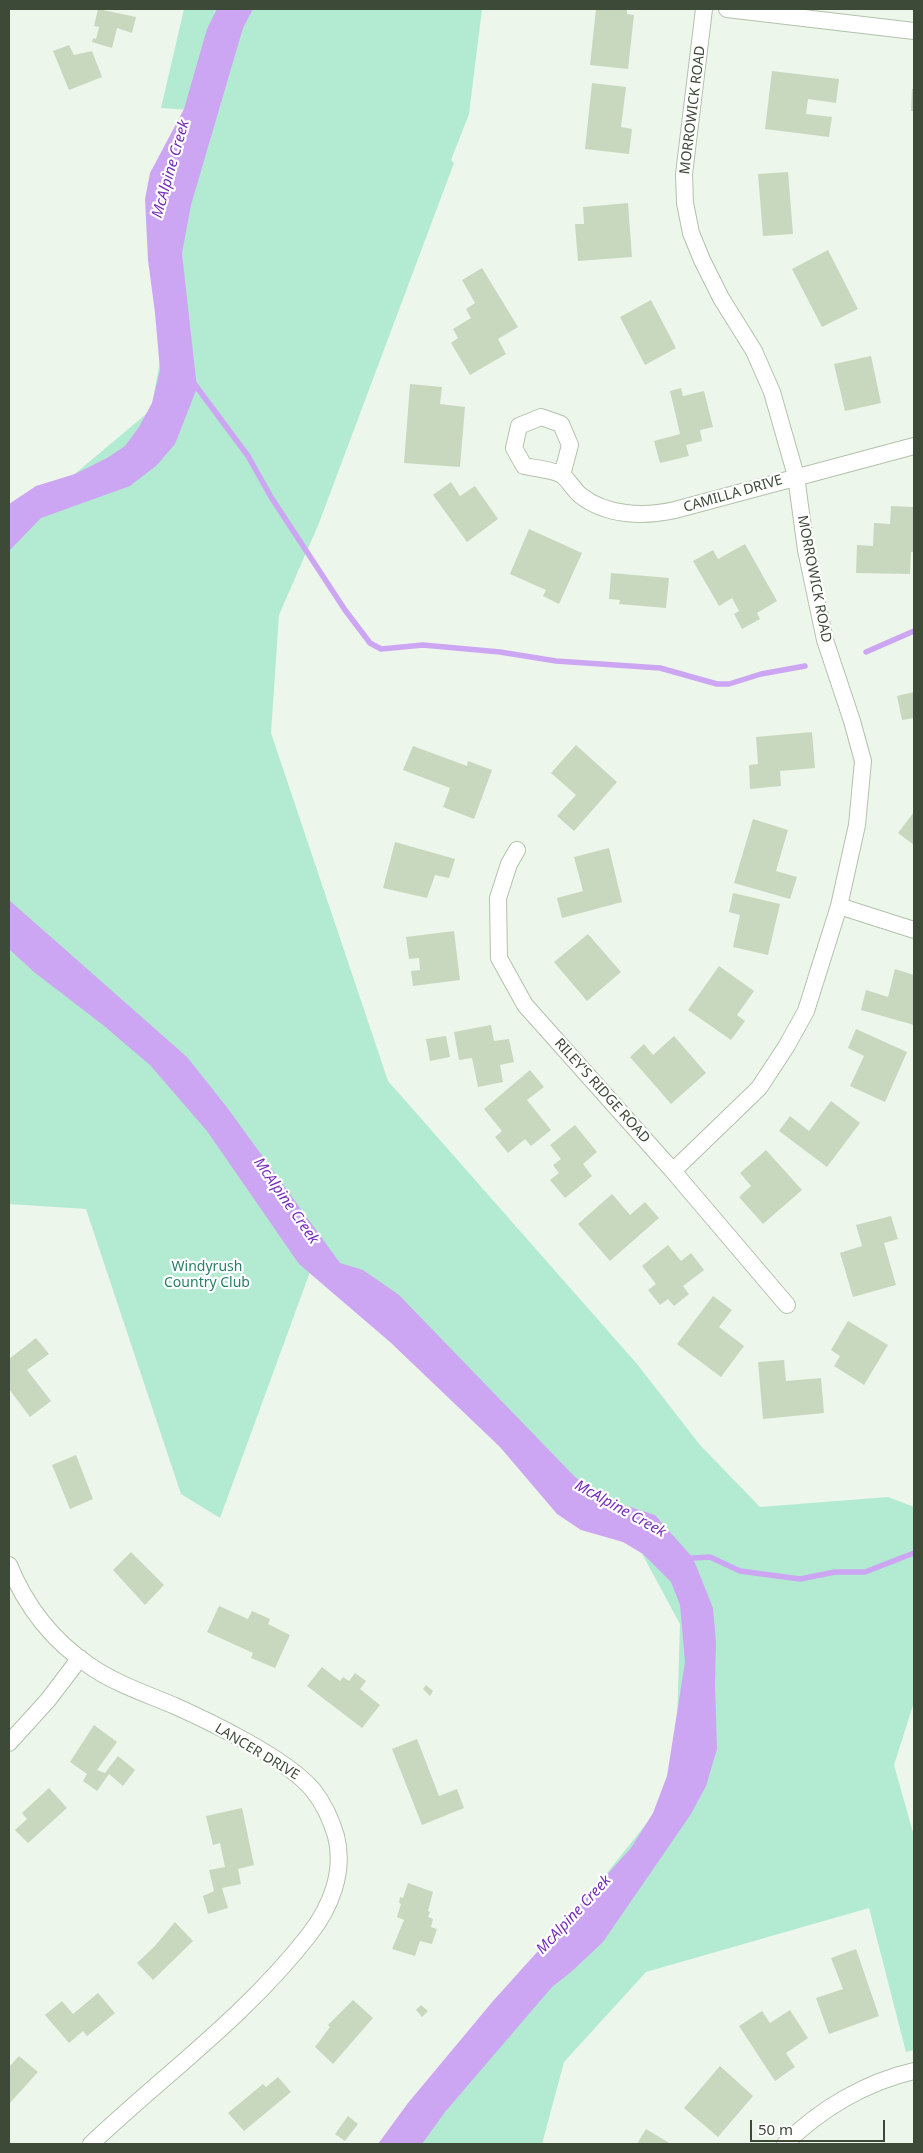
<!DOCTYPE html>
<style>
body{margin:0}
#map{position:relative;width:923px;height:2153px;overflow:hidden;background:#edf6ea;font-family:"Noto Sans",sans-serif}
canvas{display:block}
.frame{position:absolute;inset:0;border:10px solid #3d4a38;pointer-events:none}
.scale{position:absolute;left:750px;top:2120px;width:135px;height:22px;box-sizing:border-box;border:2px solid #3d4a38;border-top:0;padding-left:6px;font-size:15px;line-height:18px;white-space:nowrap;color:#3d4a38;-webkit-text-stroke:4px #fff;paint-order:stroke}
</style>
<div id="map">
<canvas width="923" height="2153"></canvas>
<div class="frame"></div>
<div class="scale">50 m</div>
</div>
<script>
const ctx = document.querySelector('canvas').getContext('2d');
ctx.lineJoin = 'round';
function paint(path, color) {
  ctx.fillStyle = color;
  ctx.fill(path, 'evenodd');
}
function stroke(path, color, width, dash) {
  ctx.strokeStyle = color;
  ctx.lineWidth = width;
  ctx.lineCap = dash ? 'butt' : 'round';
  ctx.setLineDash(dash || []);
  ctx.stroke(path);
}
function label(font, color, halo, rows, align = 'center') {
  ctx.font = font + ' "Noto Sans",sans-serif';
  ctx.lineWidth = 4.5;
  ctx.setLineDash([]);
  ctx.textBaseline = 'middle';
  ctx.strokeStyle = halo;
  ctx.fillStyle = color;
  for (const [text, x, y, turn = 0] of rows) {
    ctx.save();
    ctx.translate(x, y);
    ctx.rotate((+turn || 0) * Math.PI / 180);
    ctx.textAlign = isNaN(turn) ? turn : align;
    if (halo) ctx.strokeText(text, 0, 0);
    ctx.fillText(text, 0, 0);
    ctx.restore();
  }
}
paint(new Path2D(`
 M184,9H482L469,114L451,160L454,163L319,523L279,615L271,733L388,1081L637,1364L700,1445L760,1507L888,1497L914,1507V1702L894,1765L914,1836V2050L906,2052L869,1908L646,1972L564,2062L542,2144H390L675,1788L680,1624L640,1550L314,1261L220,1518L181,1494L86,1209L9,1204V529L151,410L206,111L161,108Z`), '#b2ebd1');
paint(new Path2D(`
 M217,9H253L243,28L191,205L182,253L197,388L175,444L157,465L130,486L41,518L9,551V504L36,486L75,474L107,458L125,446L139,427L152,403L160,370L155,313L148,260L145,199L150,173L184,109L207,29Z
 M9,900L187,1057L226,1106L340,1263L363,1270L399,1295L575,1477L609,1500L655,1515L693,1558L713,1608L716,1642L715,1684L717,1749L706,1786L691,1814L603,1942L571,1972L552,1987L445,2112L422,2144H378L408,2103L493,2001L631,1848L653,1813L667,1776L685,1662L680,1605L671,1582L643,1554L623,1542L581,1530L557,1514L500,1447L390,1342L299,1264L207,1131L150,1065L103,1025L34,972L9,949Z`), '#cda6f3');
stroke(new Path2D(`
 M193,382L248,456L271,497L345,610L370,643L381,649L423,645L500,652L556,661L660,668L717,684H729L761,674L805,666
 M866,652L914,631
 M687,1560L693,1558L710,1557L740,1571L800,1579L835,1572H865L914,1553`), '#cda6f3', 5.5);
paint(new Path2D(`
 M98,9L136,17L132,33L117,28L112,48L92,42L93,38L96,39L99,27L94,26Z
 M596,9H627V14L634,15L628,69L590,65Z
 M69,45L74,55L92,51L102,77L69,90L53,51Z
 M772,71L839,79L836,103L808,99L806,114L832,117L829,137L765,129Z
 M592,83L626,87L621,127L632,129L629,154L585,149Z
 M912,89H914V111H911Z
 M788,172L793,234L763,236L758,174Z
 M628,203L632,257L578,261L575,224H584L583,207Z
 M828,250L858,309L822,327L792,269Z
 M482,268L518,327L498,339L506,354L470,375L451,343L458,338L453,329L471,318L466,309L475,303L462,280Z
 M651,300L676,348L645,365L620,317Z
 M871,356L881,403L845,411L834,364Z
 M410,384L442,387L440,404L465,407L460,467L404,463Z
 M681,388L683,396L704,391L713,427L700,430L702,441L686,445L689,456L660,463L654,441L680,434L670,391Z
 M451,482L460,496L475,486L498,519L467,542L433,495Z
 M891,506L914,507V552H911L910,574L856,573L857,545L873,546L874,523L890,524Z
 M529,529L582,553L559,604L543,596L546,590L510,574Z
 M745,544L777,601L757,613L760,619L742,629L734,614L739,611L732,598L719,606L693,561L713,550L718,559Z
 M611,573L669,578L666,608L619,604L620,600L609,599Z
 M914,692V718L902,720L897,696Z
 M812,732L815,768L780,771L781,786L750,789L749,765L758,764L756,737Z
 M576,745L617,782L574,831L557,816L576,795L551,773Z
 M413,746L467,766L468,761L492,770L474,819L443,807L450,788L403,770Z
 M914,812V845L898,833Z
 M753,819L788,830L776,871L797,877L790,899L734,883Z
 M395,842L455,859L449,878L435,875L427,898L383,888Z
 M609,848L622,902L562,918L557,898L583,891L574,857Z
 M733,893L780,904L768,955L733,947L740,915L729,912Z
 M454,931L460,980L413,986L411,971L420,970L419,958L409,959L406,937Z
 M588,934L621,972L587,1001L554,962Z
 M719,966L754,991L737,1015L745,1021L731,1040L688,1010Z
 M895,969L914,975V1025L861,1010L866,990L888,997Z
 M491,1025L494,1041L509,1039L514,1062L500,1065L503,1082L478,1087L472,1058L459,1060L454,1032Z
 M856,1029L907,1052L885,1102L850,1086L864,1056L848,1048Z
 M446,1036L450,1057L430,1061L426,1039Z
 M674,1036L706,1073L671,1104L630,1057L644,1044L653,1055Z
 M530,1070L544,1087L527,1100L551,1130L531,1146L525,1139L508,1153L495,1137L502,1131L484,1109Z
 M831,1101L860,1123L827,1167L779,1131L790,1116L809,1131Z
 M575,1125L597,1152L583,1164L592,1176L565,1198L550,1180L559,1173L553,1165L561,1159L550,1145Z
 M766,1150L802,1190L763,1224L739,1197L751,1186L740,1173Z
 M612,1194L630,1215L645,1202L659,1218L610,1261L578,1224Z
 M891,1216L898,1239L884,1243L896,1285L853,1297L840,1253L862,1246L856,1225Z
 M668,1245L681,1261L691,1253L704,1270L683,1286L689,1294L674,1306L668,1299L660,1305L648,1290L656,1284L642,1266Z
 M713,1296L732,1310L719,1327L744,1346L721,1377L677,1344Z
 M848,1321L888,1345L864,1385L834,1366L840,1356L831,1350Z
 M36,1338L49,1354L27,1370L51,1401L30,1417L9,1389V1359Z
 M784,1360L786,1381L821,1378L824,1413L763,1419L758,1362Z
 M76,1455L93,1499L70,1509L52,1465Z
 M131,1552L164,1585L145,1605L113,1570Z
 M219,1606L248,1619L252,1611L270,1619L268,1624L290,1635L275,1668L251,1658L253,1653L207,1632Z
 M322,1667L340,1681L343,1677L349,1681L355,1673L366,1681L360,1689L380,1705L362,1728L307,1686Z
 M426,1685L433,1691L430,1696L423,1689Z
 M94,1725L117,1742L97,1770L105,1773L118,1756L135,1770L123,1786L109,1774L97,1791L83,1781L87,1774L70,1762Z
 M417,1739L439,1796L457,1789L464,1808L422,1825L392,1749Z
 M49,1788L67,1808L28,1843L15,1830L27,1819L22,1813Z
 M242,1808L254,1865L238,1869L241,1884L222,1888L228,1908L208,1914L203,1896L214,1891L209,1870L225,1867L220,1843L213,1845L206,1816Z
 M408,1883L433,1892L428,1911L430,1912L428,1917L433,1919L431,1927L437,1929L432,1944L420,1941L415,1956L392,1949L404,1920L397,1917L401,1904L399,1903L400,1897L403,1898Z
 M175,1922L193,1941L153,1980L137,1963L154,1947Z
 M856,1949L879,2016L829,2034L816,1998L843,1989L831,1958Z
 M98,1993L115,2013L87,2036L83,2031L69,2043L45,2015L62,2001L73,2014Z
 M353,2000L373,2018L333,2064L315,2047L330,2027L328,2025Z
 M421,2005L428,2011L422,2017L416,2010Z
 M790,2010L808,2038L786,2053L795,2067L775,2081L739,2026L762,2011L770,2023Z
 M19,2056L38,2072L9,2104V2067Z
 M720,2066L753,2096L718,2137L684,2108Z
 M278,2077L291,2092L244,2131L228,2113L263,2084L266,2087Z
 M348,2116L358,2124L345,2141L335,2134Z
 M646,2129L671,2144H637Z`), '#c7d8bf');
const street = new Path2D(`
 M727,9L914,31
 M562,475L570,445L561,424L541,417L519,426L514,448L524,466C534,468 554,470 562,475C568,479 573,489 580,495C606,516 644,517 675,510L914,446
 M517,850L509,864L498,898L499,958L525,1005L673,1171L787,1305
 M839,906L914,930
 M673,1171L759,1088L786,1047L806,1011L839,906L857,825L863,761L852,721L825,640L806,550L796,476L772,392L754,351L721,298L702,260L691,233L685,203L684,174L704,9
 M9,1565C26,1607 53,1641 90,1666C116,1684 147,1694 175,1706C213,1723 287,1759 313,1790C324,1804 331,1819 336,1836C345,1871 331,1907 309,1935C247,2015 164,2075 91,2144
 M9,1743L48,1700L80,1658
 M785,2144C820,2109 866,2082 914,2071`);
stroke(street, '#b2c2ac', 18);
stroke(street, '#fff', 16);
label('14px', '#3d4a38', '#fff', [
 ["MORROWICK ROAD",693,110,-83],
 ["CAMILLA DRIVE",733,494,-16],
 ["MORROWICK ROAD",814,579,79],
 ["RILEY'S RIDGE ROAD",602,1091,48],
 ["LANCER DRIVE",257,1752,31]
]);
label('14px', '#287f66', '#fff', [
 ["Windyrush",207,1267],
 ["Country Club",207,1283]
]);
label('italic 15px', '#762cbb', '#fff', [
 ["McAlpine Creek",171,169,-74],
 ["McAlpine Creek",286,1201,55],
 ["McAlpine Creek",620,1509,29],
 ["McAlpine Creek",574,1915,-47]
]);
</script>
